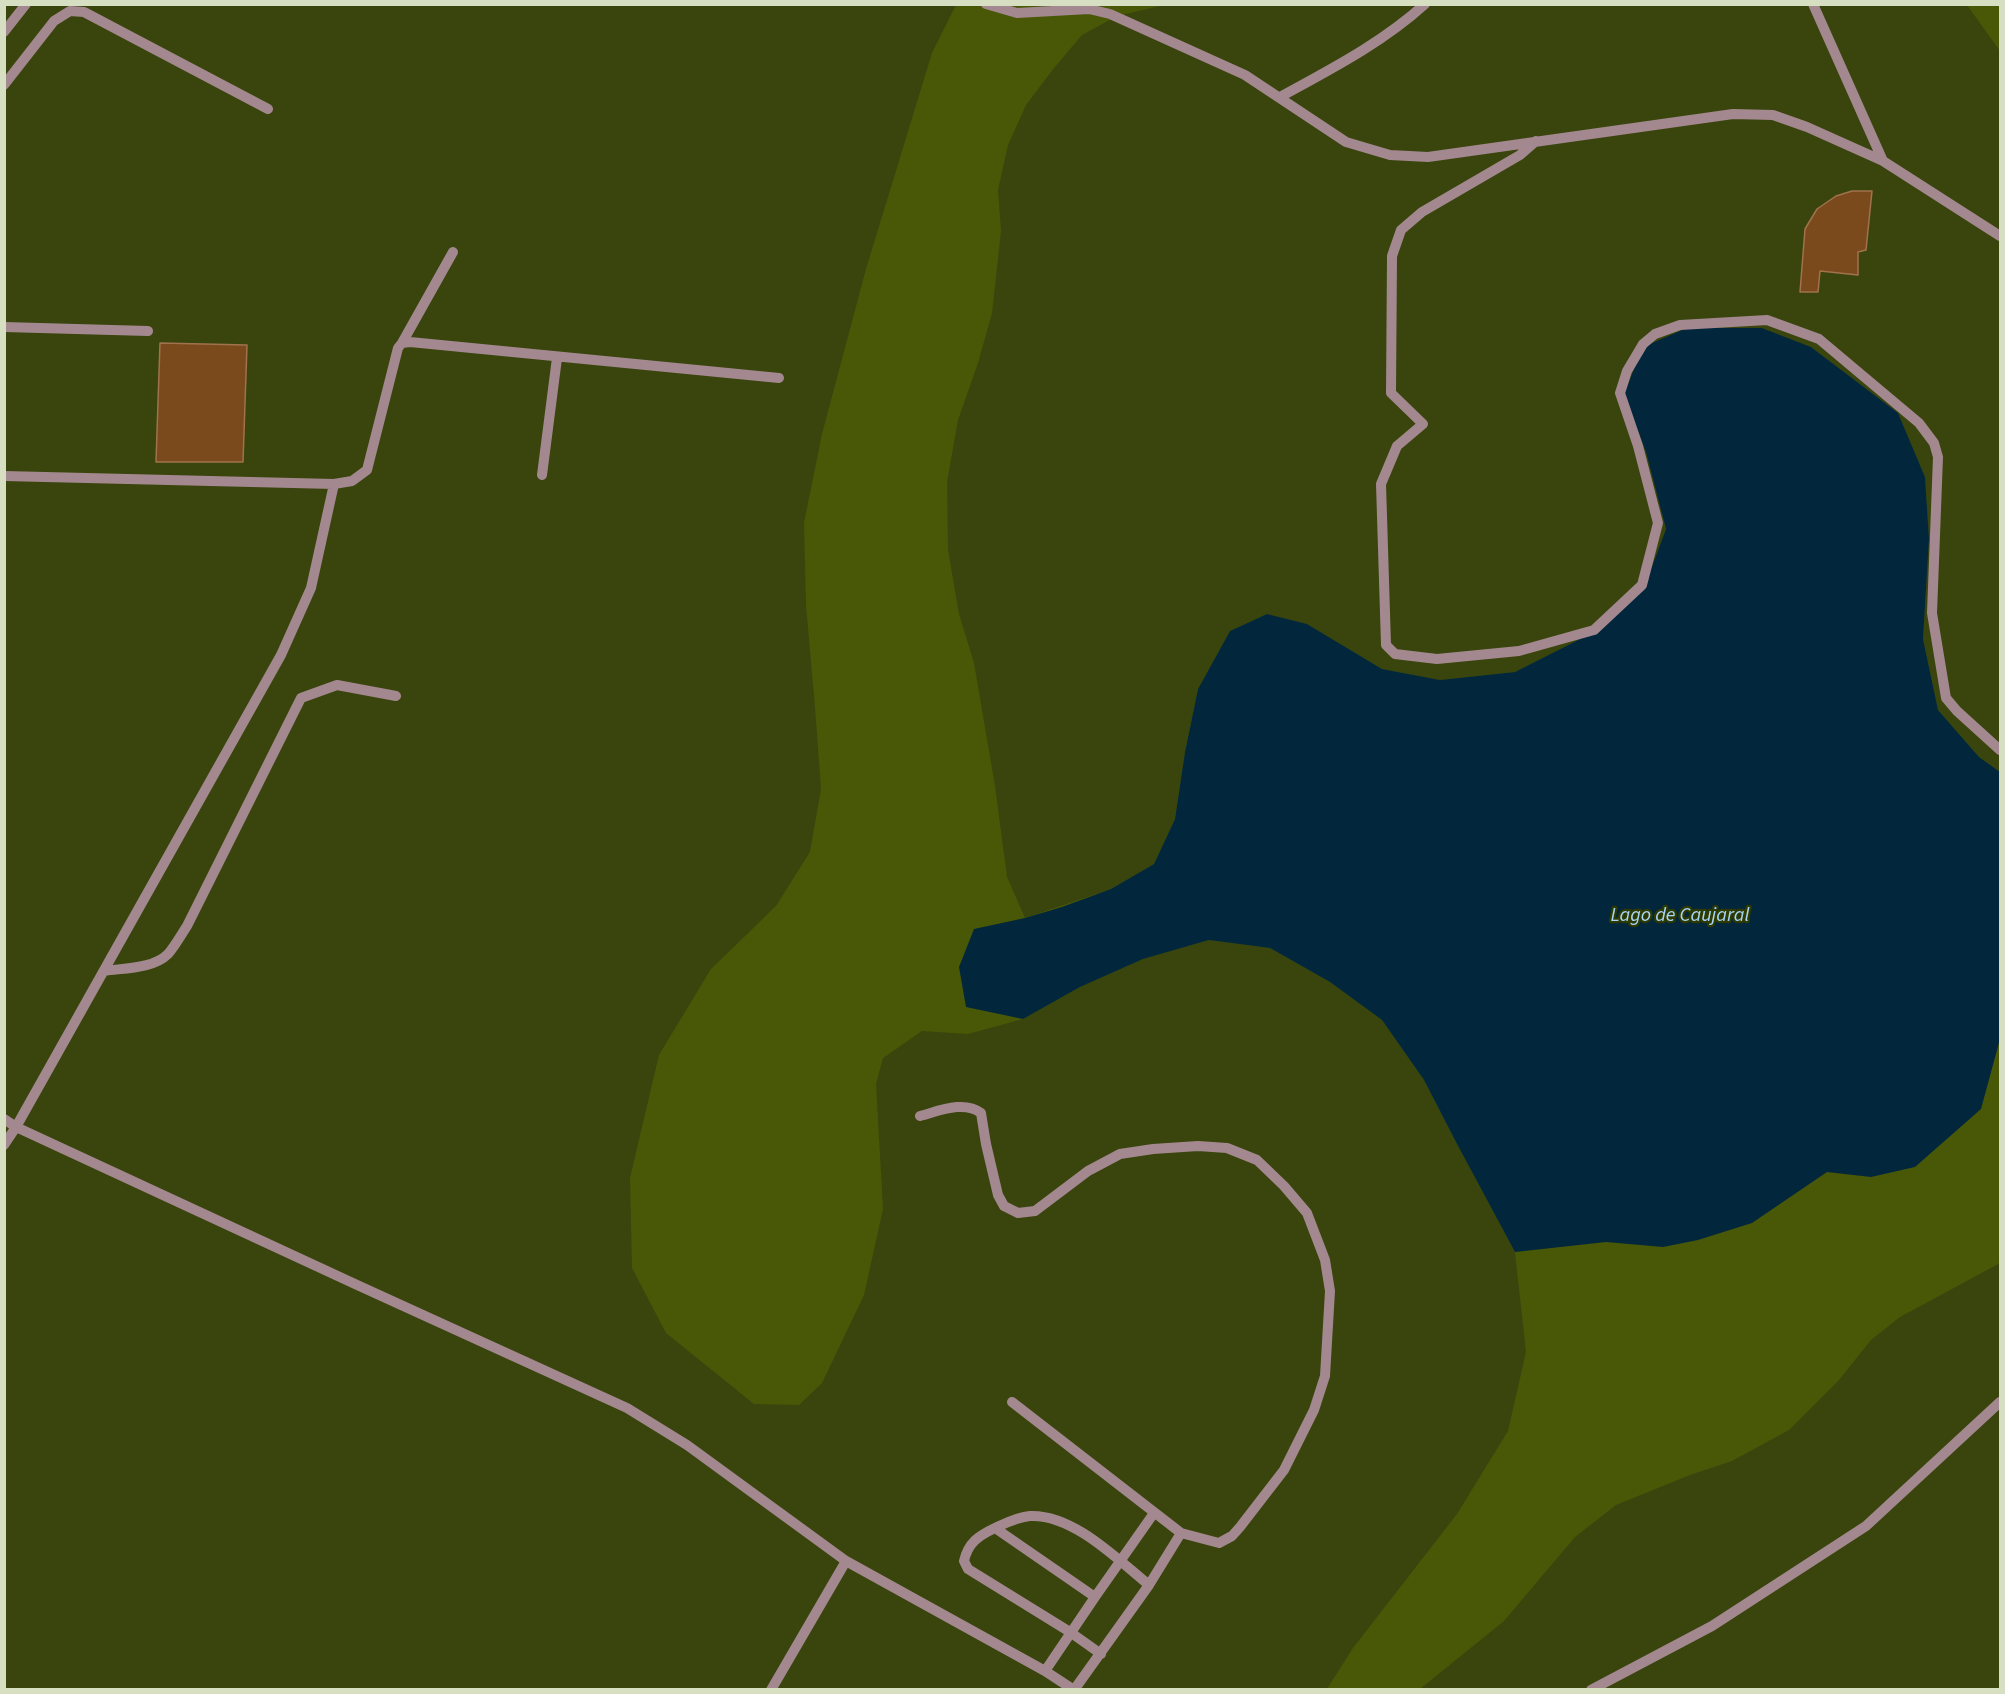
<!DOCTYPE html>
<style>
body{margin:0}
#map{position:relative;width:2005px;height:1694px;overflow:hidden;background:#39450d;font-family:"Source Sans 3",sans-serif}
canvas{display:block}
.frame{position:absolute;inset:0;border:6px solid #d6dfc2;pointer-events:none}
</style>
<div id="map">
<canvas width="2005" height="1694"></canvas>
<div class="frame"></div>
</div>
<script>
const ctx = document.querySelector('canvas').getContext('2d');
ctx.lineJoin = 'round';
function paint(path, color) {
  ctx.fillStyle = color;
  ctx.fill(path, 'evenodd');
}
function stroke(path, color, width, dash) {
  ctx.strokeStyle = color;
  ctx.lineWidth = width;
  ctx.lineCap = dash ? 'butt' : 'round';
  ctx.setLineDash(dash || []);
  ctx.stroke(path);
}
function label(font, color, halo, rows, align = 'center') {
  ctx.font = font + ' "Source Sans 3",sans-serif';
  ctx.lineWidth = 4.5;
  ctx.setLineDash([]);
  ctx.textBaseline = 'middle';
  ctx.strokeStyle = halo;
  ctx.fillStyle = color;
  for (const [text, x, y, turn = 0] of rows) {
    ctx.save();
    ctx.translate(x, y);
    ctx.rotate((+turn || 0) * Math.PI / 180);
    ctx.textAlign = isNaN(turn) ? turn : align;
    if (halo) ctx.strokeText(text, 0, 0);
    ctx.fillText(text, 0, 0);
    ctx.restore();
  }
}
paint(new Path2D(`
 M956,5H1164L1117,16L1082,35L1054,68L1026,105L1008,145L998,190L1001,231L992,313L978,363L958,420L947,482L948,550L959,614L974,663L995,786L1007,877L1025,918L1111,889L1154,864L1175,819L1185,752L1198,689L1230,631L1267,614L1307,624L1382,669L1440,680L1515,672L1596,631L1644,588L1666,529L1646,452L1624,394L1762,328L1811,347L1898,413L1925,477L1929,539L1923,639L1938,710L1979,757L2000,772V1263L1900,1317L1871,1340L1839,1380L1789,1430L1732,1461L1690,1475L1616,1505L1575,1537L1504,1621L1420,1689H1327L1353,1648L1457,1514L1508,1431L1526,1352L1515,1252L1457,1144L1424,1080L1382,1020L1330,982L1270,948L1209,940L1143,959L1080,987L1023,1019L968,1034L922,1031L883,1058L876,1084L883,1209L864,1295L822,1383L799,1405L754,1404L666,1333L632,1268L630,1178L659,1055L711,969L776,906L810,852L821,789L815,707L806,605L804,523L822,434L866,269L932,53Z
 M1967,5H2000V51Z`), '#495807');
paint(new Path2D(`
 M1687,328H1762L1811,347L1898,413L1925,477L1929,539L1923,639L1938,710L1979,757L2000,772V1039L1981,1109L1915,1167L1871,1177L1827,1172L1752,1223L1698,1240L1663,1247L1606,1242L1515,1252L1457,1144L1424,1080L1382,1020L1330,982L1270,948L1209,940L1143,959L1080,987L1023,1019L966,1007L959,967L974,929L1025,918L1062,907L1111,889L1154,864L1175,819L1185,752L1198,689L1230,631L1267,614L1307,624L1382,669L1440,680L1515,672L1596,631L1644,588L1666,529L1646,452L1624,394L1643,347Z`), '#02273d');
const building = new Path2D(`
 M1852,191H1872L1866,250L1858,252V275L1820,271L1818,292H1800L1805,229L1817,209L1836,196Z
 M160,343L247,345L243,462H156Z`);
paint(building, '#7a4a1c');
stroke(building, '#a0734c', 1.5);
stroke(new Path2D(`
 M986,4L1017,13L1089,9L1110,14L1245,75L1346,142L1390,155L1428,157L1733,114L1773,115L1807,127L1883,161L2000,236
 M1813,4L1883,161
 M4,32L26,4
 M4,85L54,21L70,11L84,12L268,109
 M1280,97C1331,69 1382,43 1425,4
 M1536,141L1520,155L1422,212L1401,230L1392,256L1391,393L1423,424L1397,446L1381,484L1386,645L1395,654L1437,659L1519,651L1594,630L1642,585L1658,523L1638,446L1620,393L1627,371L1643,344L1655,334L1680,325L1767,320L1819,339L1919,423L1934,443L1938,457L1932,613L1946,698L1957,711L2000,750
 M4,327L148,331
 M402,343L410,342L779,378
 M542,475L557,358
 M4,476L334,484L352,481L367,470L398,348L402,343L453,252
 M104,971C124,968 153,969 168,954C175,946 181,935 187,926L301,698L337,685L396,696
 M920,1116C939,1111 964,1100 981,1113L986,1144L998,1195L1004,1206L1018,1213L1035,1211L1088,1171L1120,1154L1153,1149L1198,1146L1227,1148L1257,1160L1284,1186L1307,1213L1325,1260L1330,1291L1325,1376L1314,1410L1284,1470L1240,1527L1232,1536L1219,1543L1181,1533L1149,1585L1074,1690
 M4,1119L16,1127L355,1284L627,1408L687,1445L846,1561L1045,1671L1074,1690
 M4,1145L16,1127L281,655L311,588L334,484
 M1012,1402L1181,1533
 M995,1528C978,1536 968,1543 964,1561L968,1569L1070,1632L1101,1654
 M1095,1597L1154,1513
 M1045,1671L1095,1597L995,1528C1006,1523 1017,1517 1030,1516C1073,1514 1117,1559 1149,1585
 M771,1690L846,1561
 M1591,1690L1712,1626L1866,1526L2000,1402`), '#a4888f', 10);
label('italic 20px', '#a6d6fa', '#2f3a00', [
 ["Lago de Caujaral",1680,917]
]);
</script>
